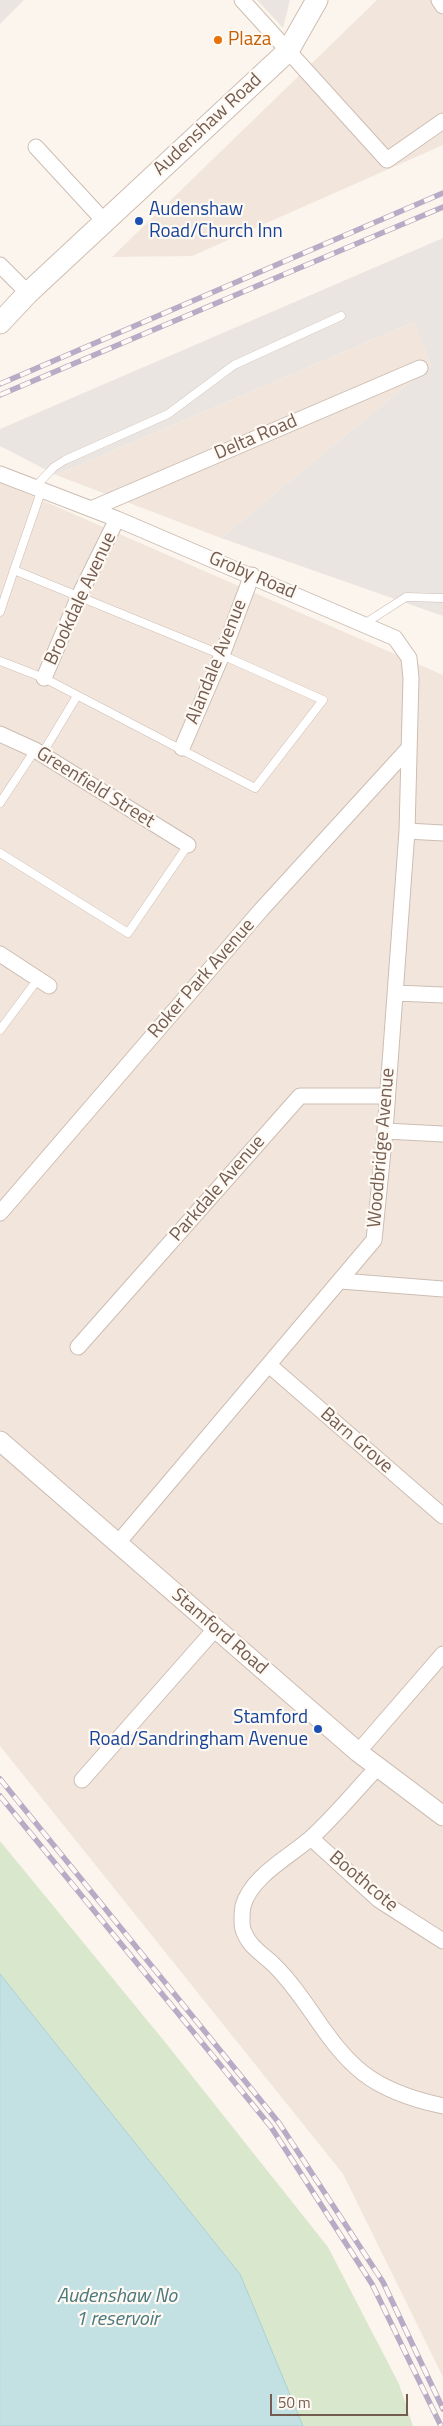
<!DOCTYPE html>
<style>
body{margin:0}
#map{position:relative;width:443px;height:2426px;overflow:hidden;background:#fbf5ed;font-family:"Titillium Web",sans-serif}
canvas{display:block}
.scale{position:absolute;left:270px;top:2394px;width:138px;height:22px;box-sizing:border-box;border:2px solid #745c51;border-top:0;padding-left:6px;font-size:15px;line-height:18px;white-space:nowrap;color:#745c51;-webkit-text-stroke:4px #fef9f3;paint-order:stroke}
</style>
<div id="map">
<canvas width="443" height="2426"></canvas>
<div class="scale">50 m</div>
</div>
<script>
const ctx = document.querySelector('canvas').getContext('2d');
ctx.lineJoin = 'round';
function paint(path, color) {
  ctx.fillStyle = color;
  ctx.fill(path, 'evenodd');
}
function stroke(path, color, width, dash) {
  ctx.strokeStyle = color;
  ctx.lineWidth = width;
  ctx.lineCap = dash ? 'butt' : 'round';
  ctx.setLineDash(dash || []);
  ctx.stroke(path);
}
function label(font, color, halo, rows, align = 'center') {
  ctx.font = font + ' "Titillium Web",sans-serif';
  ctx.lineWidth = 4.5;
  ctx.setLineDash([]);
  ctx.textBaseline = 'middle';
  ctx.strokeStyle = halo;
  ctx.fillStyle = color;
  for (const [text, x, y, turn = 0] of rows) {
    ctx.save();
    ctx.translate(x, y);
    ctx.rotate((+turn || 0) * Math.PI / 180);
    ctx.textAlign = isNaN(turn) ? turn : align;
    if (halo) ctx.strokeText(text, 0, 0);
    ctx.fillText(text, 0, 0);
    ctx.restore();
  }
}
paint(new Path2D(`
 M377,0H443V145L192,256L112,257Z
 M414,322L431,365L221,538L56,475Z
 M0,482L443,675V2377L343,2174L0,1746Z`), '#f2e6dc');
paint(new Path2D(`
 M0,0H24L0,24Z
 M257,0H290L283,28Z
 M443,238V616L221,538L431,365L414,322L56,475L0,446V429Z`), '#ebe5e1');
paint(new Path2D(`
 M0,1841L165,2042L328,2247L399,2384L413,2426H303L240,2274L0,1974Z`), '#d9e8cc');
const water = new Path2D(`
 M0,1974L240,2274L303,2426H0Z`);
paint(water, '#c3e1e3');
stroke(water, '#aad0d4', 1);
const service = new Path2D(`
 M35,487L54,467L65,460L168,414L234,365L341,316
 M14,570L42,489
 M0,612L14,570L222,655L323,700L255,788L44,678L0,661
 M364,624L406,597L443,598
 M42,754L77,696
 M0,803L35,750
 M0,853L128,933L188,845
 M0,1030L38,979`);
const minor = new Path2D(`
 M242,0L387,160L443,121
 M439,0L443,6
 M36,147L105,222
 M0,265L28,293
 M0,474L117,519L395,638L409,658L411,678L407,831L385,1131L374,1240L117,1544
 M91,509L420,368
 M44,678L79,596L117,519
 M0,734L35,750L188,845
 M182,748L222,655L252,575
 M407,831L443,833
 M0,954L49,986
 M396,993L443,995
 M385,1131L443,1134
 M0,1213L261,910L408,749
 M341,1281L443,1289
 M78,1347L300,1096H387
 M269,1365L443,1516
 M358,1752L443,1654
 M377,1768C355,1791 335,1816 312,1837C291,1856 251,1876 243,1906C242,1912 241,1927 244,1932C250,1948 263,1954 274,1965C308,1998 326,2044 363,2073C386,2091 415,2100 443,2106
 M82,1780L216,1628
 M311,1838L379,1900L443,1941`);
const tertiary = new Path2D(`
 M0,1441L358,1752L443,1816`);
const secondary = new Path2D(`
 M0,323L28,293L288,51L317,0`);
stroke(service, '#cdbdb3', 9);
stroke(minor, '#cdbdb3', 17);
stroke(tertiary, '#cdbdb3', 21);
stroke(secondary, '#cfbdb1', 23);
stroke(service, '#fff', 8);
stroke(minor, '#fff', 15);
stroke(tertiary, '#fff', 19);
stroke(secondary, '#fff', 21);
const rail = new Path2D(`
 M0,384L443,193
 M0,395L443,207
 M0,1779L279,2123L383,2282L443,2409
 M0,1796L271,2127L372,2284L441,2426`);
stroke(rail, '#b7abc5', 5.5);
stroke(rail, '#fef9f3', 4, [11]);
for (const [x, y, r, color] of [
 [218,40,5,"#e8710a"],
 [139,221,5,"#1a4fb4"],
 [318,1729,5,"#1a4fb4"]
]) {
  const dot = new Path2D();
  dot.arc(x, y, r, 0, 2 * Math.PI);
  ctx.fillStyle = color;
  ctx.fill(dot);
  stroke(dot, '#fef9f3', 2);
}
label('19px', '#c56008', '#fef9f3', [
 ["Plaza",228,40]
], 'left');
label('19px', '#745c51', '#fef9f3', [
 ["Audenshaw Road",208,125,-43],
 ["Delta Road",256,438,-23],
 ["Groby Road",252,576,23],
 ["Brookdale Avenue",81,599,-65],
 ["Alandale Avenue",217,662,-68],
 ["Greenfield Street",95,788,32],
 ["Roker Park Avenue",202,979,-49],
 ["Woodbridge Avenue",382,1148,-85],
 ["Parkdale Avenue",218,1189,-49],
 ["Barn Grove",356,1441,41],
 ["Stamford Road",219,1632,41],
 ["Boothcote",363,1882,40]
]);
label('19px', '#164399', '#fef9f3', [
 ["Audenshaw",149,210],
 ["Road/Church Inn",149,232],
 ["Stamford",308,1718,"right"],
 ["Road/Sandringham Avenue",308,1740,"right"]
], 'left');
label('italic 20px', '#4a797e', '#fef9f3', [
 ["Audenshaw No",117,2297],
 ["1 reservoir",117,2320]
]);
</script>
